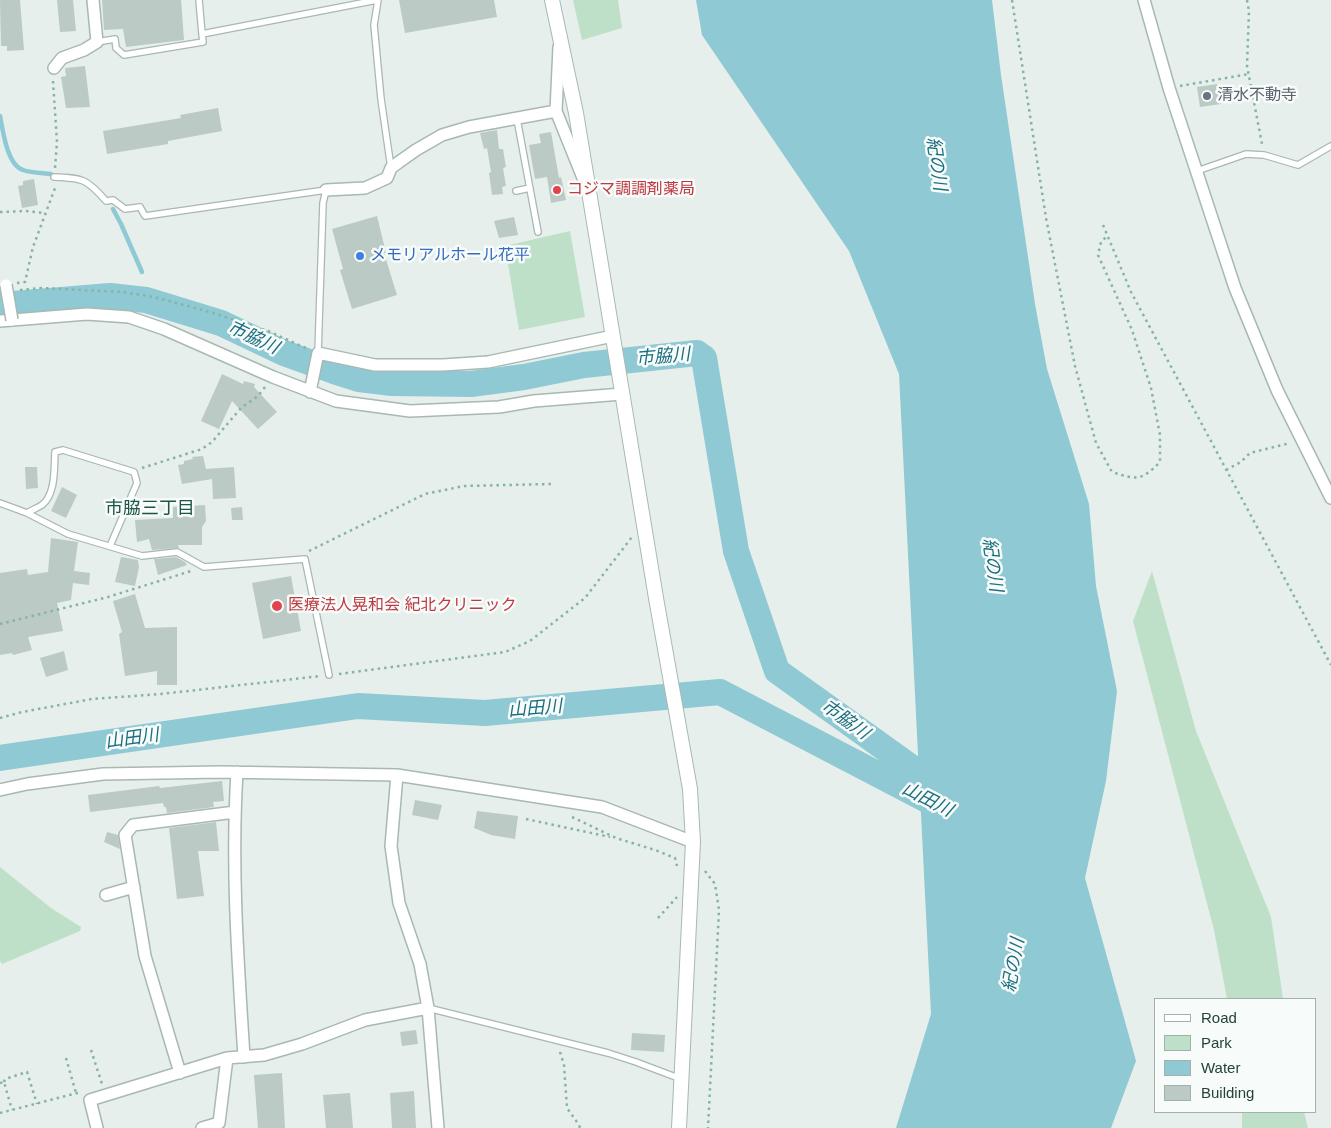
<!DOCTYPE html>
<meta charset="utf-8">
<style>
body{margin:0}
#map{position:relative;width:1331px;height:1128px;overflow:hidden;background:#e6efeb;font-family:Arial,sans-serif}
canvas{display:block}
.legend{position:absolute;left:1154px;top:998px;width:162px;height:115px;box-sizing:border-box;background:#f7fbf9;border:1px solid #a3b1ad;margin:0;padding:6px 9px;list-style:none;font-size:15px;color:#24423a}
.legend li{display:flex;align-items:center;gap:10px;height:25px}
.legend b{width:25px;border:1px solid #a3b1ad}
</style>
<div id="map">
<canvas width="1331" height="1128"></canvas>
<ul class="legend">
<li><b style="height:6px;background:#fff"></b>Road</li>
<li><b style="height:14px;background:#bfe0c8"></b>Park</li>
<li><b style="height:14px;background:#8ec9d4"></b>Water</li>
<li><b style="height:14px;background:#bbcac4"></b>Building</li>
</ul>
</div>
<script>
const ctx = document.querySelector('canvas').getContext('2d');
ctx.lineJoin = 'round';
function paint(path, color) {
  ctx.fillStyle = color;
  ctx.fill(path, 'evenodd');
}
function stroke(path, color, width, dash) {
  ctx.strokeStyle = color;
  ctx.lineWidth = width;
  ctx.lineCap = dash ? 'butt' : 'round';
  ctx.setLineDash(dash || []);
  ctx.stroke(path);
}
function label(font, color, halo, rows, align = 'center') {
  ctx.font = font + ' Arial,"Noto Sans JP",sans-serif';
  ctx.lineWidth = 5;
  ctx.setLineDash([]);
  ctx.textBaseline = 'middle';
  ctx.strokeStyle = halo;
  ctx.fillStyle = color;
  for (const [text, x, y, turn = 0] of rows) {
    ctx.save();
    ctx.translate(x, y);
    ctx.rotate((+turn || 0) * Math.PI / 180);
    ctx.textAlign = isNaN(turn) ? turn : align;
    if (halo) ctx.strokeText(text, 0, 0);
    ctx.fillText(text, 0, 0);
    ctx.restore();
  }
}
paint(new Path2D(`
 M573,0H618L622,28L582,40Z
 M570,231L585,317L519,330L505,246Z
 M1152,571L1196,731L1271,917L1283,999H1227L1214,930L1133,621Z
 M0,867L51,908L81,927L80,931L2,964L0,961Z
 M1242,1112H1304L1308,1128H1242Z`), '#bfe0c8');
paint(new Path2D(`
 M696,0H992L1001,75L1035,304L1047,369L1089,504L1096,586L1117,691L1106,781L1085,878L1136,1061L1111,1128H896L931,1014L899,374L849,251L702,35Z`), '#8ec9d4');
stroke(new Path2D(`
 M0,116C3,131 7,165 23,170C31,173 43,173 51,174
 M113,209L121,224L142,272`), '#8ec9d4', 4.5);
stroke(new Path2D(`
 M0,305L110,296L146,300L221,323L284,353L334,371L359,379L392,383L471,384L524,377L584,365L697,353L704,358L736,551L777,671L947,793
 M0,758L358,706L485,713L720,692L950,812`), '#8ec9d4', 26);
paint(new Path2D(`
 M0,0H20L24,50L7,51V46H1Z
 M57,0H73L76,31L60,32Z
 M102,0H181L184,40L126,47L123,29L104,30Z
 M399,0H494L497,17L405,33Z
 M85,66L90,107L66,108L61,77L66,76L65,68Z
 M1217,84L1221,104L1200,107L1197,87Z
 M218,108L222,131L168,141V144L107,154L103,131L181,118L180,115Z
 M497,130L499,149H503L506,167L503,168L506,186L502,187L503,194L492,195L489,173L491,172L487,148L484,149L480,133Z
 M551,132L559,178L561,177L566,200L551,203L547,177L535,179L529,145L541,143L539,134Z
 M34,179L38,205L22,208L18,186L23,185V181Z
 M377,216L386,253H384L397,295L352,309L340,270L343,269L332,229Z
 M514,217L518,235L499,238L494,221Z
 M222,374L243,384L244,381L255,384L254,387L277,412L258,429L232,401L219,429L201,421Z
 M203,456L206,469L234,467L236,498L213,499L212,479L182,484L178,465L184,464V461L193,459L192,457Z
 M25,467H37L38,488L26,489Z
 M62,487L77,495L66,518L51,511Z
 M205,505L206,521L202,527V545H178L179,548L152,550L149,539L137,542L135,520L173,518V507Z
 M242,507L243,520H232L231,508Z
 M51,538L78,542L74,571L90,573L89,585L73,583L71,600L57,603L63,631L28,637L32,650L13,655L12,653L0,655V573L27,569L28,575L48,572Z
 M121,557L138,560L139,567L135,586L115,582Z
 M176,557L185,562L187,565L158,575L154,559Z
 M291,576L301,631L263,639L252,583Z
 M135,594L145,628L177,627V685H157V671L125,676L119,634L122,632L113,601Z
 M64,651L68,670L46,677L40,658Z
 M222,781L224,801L213,802L214,807L167,813L166,807H164L163,803L90,812L88,795L159,786L160,788Z
 M415,800L442,805L438,820L412,815Z
 M477,811L518,816L515,839L491,835L474,828Z
 M216,822L219,851H198L204,896L177,899L169,828Z
 M107,832L118,835L120,849L104,842Z
 M416,1030L418,1044L402,1046L400,1032Z
 M632,1033L665,1035L664,1052L631,1050Z
 M282,1073L285,1128H258L254,1075Z
 M414,1091L416,1128H392L390,1093Z
 M350,1093L353,1128H326L323,1095Z`), '#bbcac4');
const service = new Path2D(`
 M199,0L202,34
 M378,0L374,25L381,99L391,168
 M97,42L115,39L116,48L124,55L203,42L202,34L377,0
 M517,119L538,232
 M1197,171L1246,154L1264,155L1298,165L1331,146
 M54,177C83,178 87,179 106,201L113,200L125,209L140,207L145,216L326,190L323,203L318,353
 M516,191L530,188
 M0,503L27,513L68,534L142,556L177,552L204,567L305,559L329,675
 M27,513C32,510 37,508 42,505C56,494 54,468 55,452L63,450L134,472L137,483L110,546
 M428,1008L608,1053L636,1062L681,1079`);
const minor = new Path2D(`
 M1144,0L1169,88L1235,288L1277,390L1331,498
 M559,47L556,111L583,178
 M54,68L62,58L84,50L97,42L93,0
 M326,190L365,188L387,178L391,168L399,162L416,150L442,135L469,127L556,111
 M0,321L87,314L129,317L164,329L273,377L336,401L410,411L499,407L534,401L622,394
 M310,392L318,353L375,365H443L488,362L613,336
 M237,772C231,867 238,962 244,1057
 M397,775L391,846L399,903L420,964L428,1008L438,1128
 M0,790L27,784L103,774L221,772L397,775L602,807L693,842
 M106,895L134,887
 M180,1073L145,956L125,835L133,825L235,812
 M97,1128L90,1100L227,1058
 M202,1128L219,1123L227,1058L264,1055L302,1044L365,1020L428,1008`);
const tertiary = new Path2D(`
 M552,0L576,113L656,598L690,789L693,842L679,1128`);
stroke(service, '#a8b8b2', 8);
stroke(minor, '#a8b8b2', 14);
stroke(tertiary, '#a8b8b2', 16);
stroke(new Path2D(`
 M1012,0L1046,218L1075,366L1096,443L1112,472C1137,480 1141,481 1160,462V435L1151,388L1132,330L1098,255L1101,242L1108,235
 M1247,0L1249,11L1247,66L1262,144
 M53,81L57,142L55,168
 M1180,86L1249,74
 M0,212L25,211L45,213
 M1103,225L1131,292L1331,665
 M17,283L25,282L33,247L55,188
 M20,290L41,288L123,292L154,297L210,312L268,331L308,349
 M142,468L202,449L212,442L241,408L258,396L265,387
 M1226,470L1241,462L1250,453L1290,443
 M309,551L425,494L464,486L551,484
 M0,624L108,597L191,571
 M339,674L505,652L530,641L585,598L632,537
 M0,718L22,712L92,699L161,694L321,676
 M572,817L616,838L655,850L675,858L677,866
 M526,819L610,837
 M705,871L715,884L719,910L708,1128
 M658,918L677,897
 M91,1050L102,1084
 M560,1052L564,1065L567,1108L579,1125L580,1128
 M66,1058L76,1093
 M4,1082L5,1079L27,1072L37,1104
 M0,1083L4,1082L12,1110
 M0,1113L81,1092`), '#86b3a5', 2.5, [2.5, 4]);
stroke(service, '#fff', 5.5);
stroke(minor, '#fff', 11);
stroke(tertiary, '#fff', 14);
const minorBridge = new Path2D(`
 M6,285L12,320`);
stroke(minorBridge, '#a8b8b2', 14, []);
stroke(minorBridge, '#fff', 11);
for (const [x, y, r, color] of [
 [1207,96,5,"#6b7280"],
 [557,190,5,"#e0444e"],
 [360,256,5,"#3f7fe0"],
 [277,606,6,"#e0444e"]
]) {
  const dot = new Path2D();
  dot.arc(x, y, r, 0, 2 * Math.PI);
  ctx.fillStyle = color;
  ctx.fill(dot);
  stroke(dot, '#f7fbf9', 2);
}
label('16px', '#5b616d', '#f7fbf9', [
 ["清水不動寺",1217,96]
], 'left');
label('16px', '#be3a42', '#f7fbf9', [
 ["コジマ調調剤薬局",567,190],
 ["医療法人晃和会 紀北クリニック",288,606]
], 'left');
label('16px', '#366cbe', '#f7fbf9', [
 ["メモリアルホール花平",370,256]
], 'left');
label('italic 18px', '#1c6f80', '#f7fbf9', [
 ["紀の川",936,164,82],
 ["市脇川",253,338,25],
 ["市脇川",663,357,-5],
 ["紀の川",992,565,82],
 ["山田川",535,709,-5],
 ["市脇川",845,720,36],
 ["山田川",132,739,-8],
 ["山田川",927,800,27],
 ["紀の川",1014,965,-80]
]);
label('18px', '#1f5548', '#f7fbf9', [
 ["市脇三丁目",150,509]
]);
</script>
